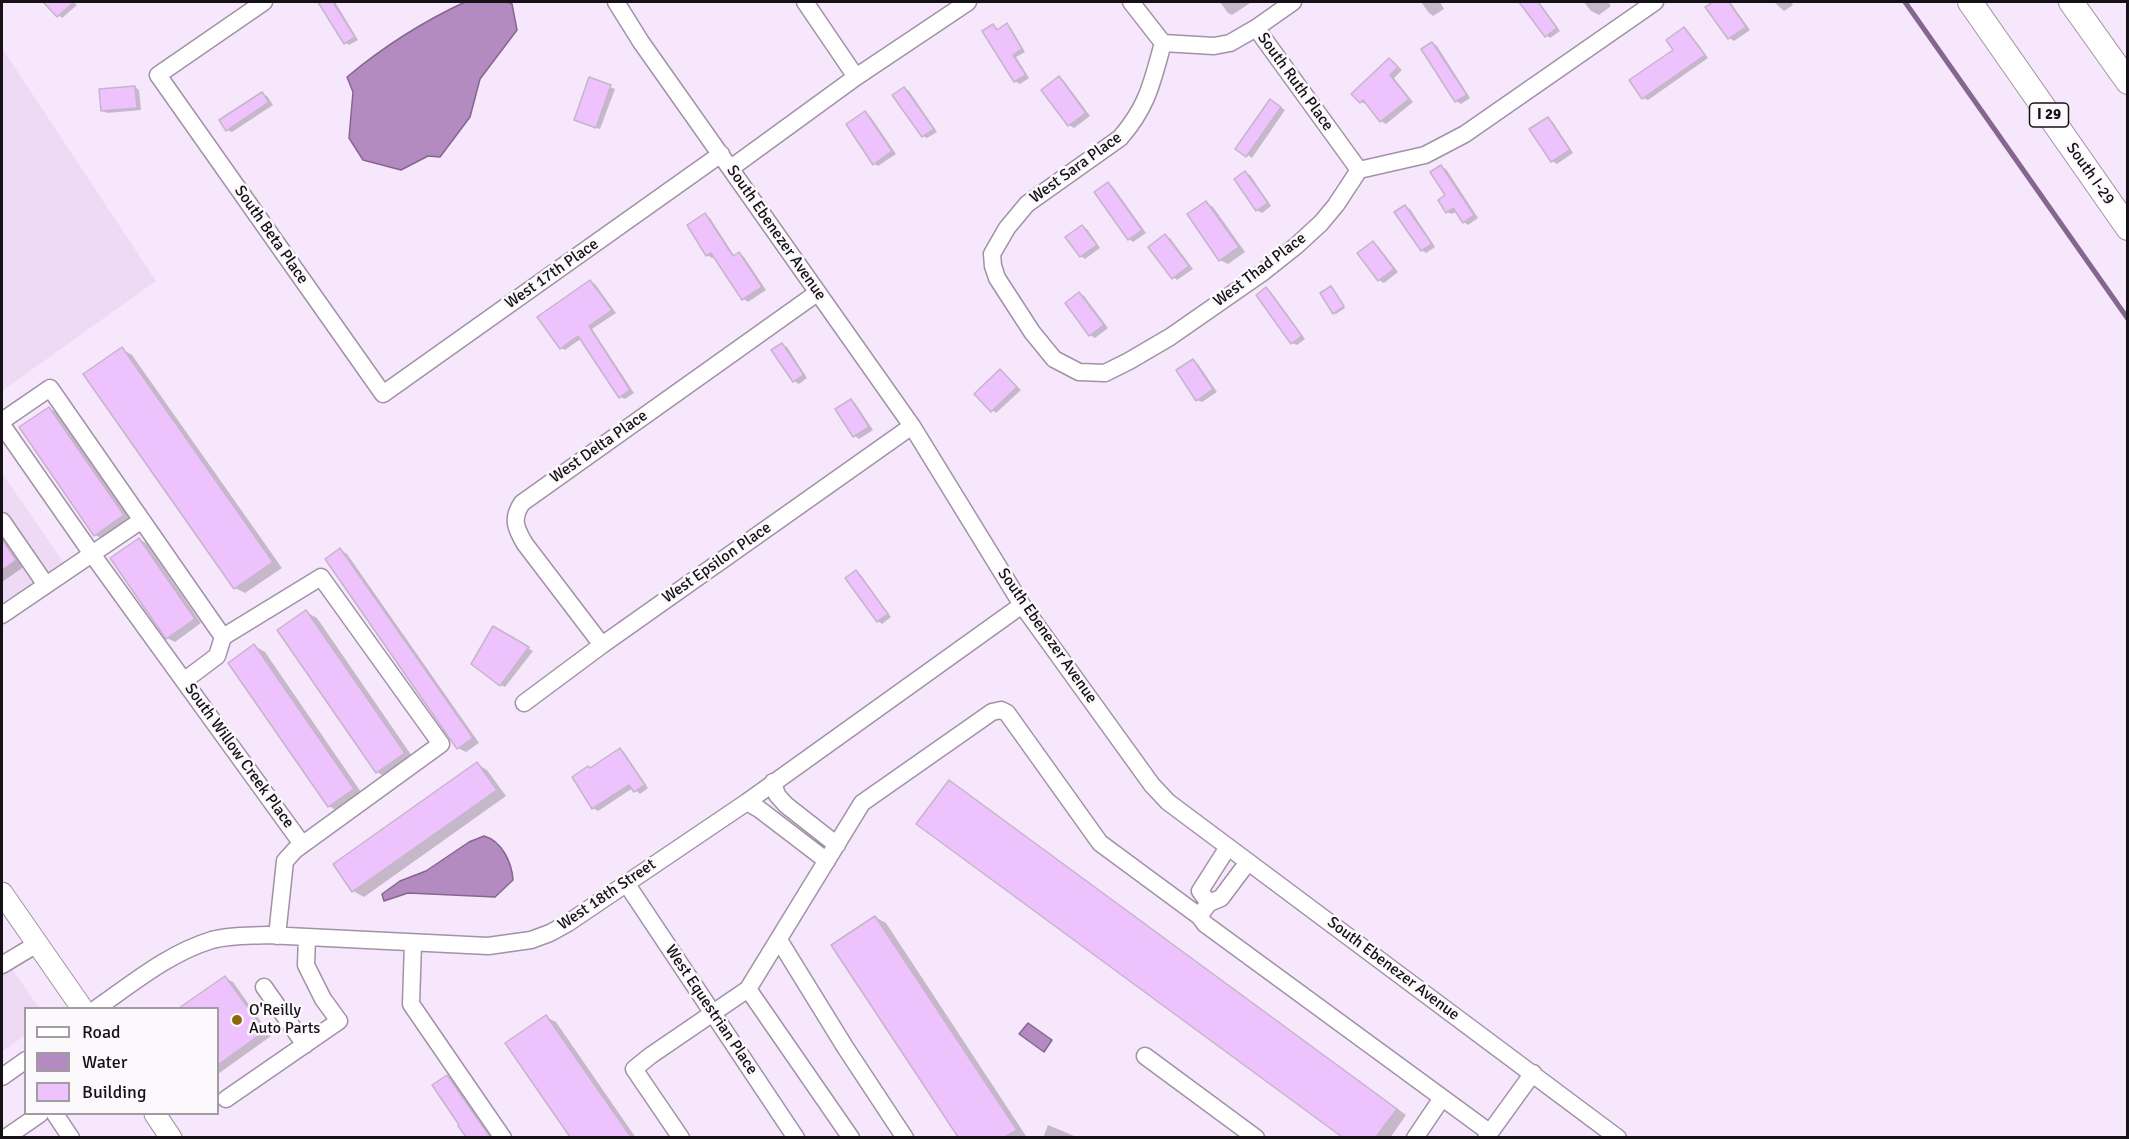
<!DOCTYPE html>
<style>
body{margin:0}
#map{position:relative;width:2129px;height:1139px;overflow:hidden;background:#f7e7fc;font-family:Signika,sans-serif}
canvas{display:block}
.frame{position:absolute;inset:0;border:3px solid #161017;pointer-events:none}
.legend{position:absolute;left:24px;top:1007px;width:195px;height:108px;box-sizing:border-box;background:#fcf9fd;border:2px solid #a09ca1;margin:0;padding:8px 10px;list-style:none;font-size:18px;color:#161017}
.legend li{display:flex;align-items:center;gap:12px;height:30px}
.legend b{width:30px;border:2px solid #a09ca1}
</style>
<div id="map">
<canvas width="2129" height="1139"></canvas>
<div class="frame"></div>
<ul class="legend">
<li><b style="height:8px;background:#fff"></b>Road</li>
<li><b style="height:16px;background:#b48bc1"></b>Water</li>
<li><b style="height:16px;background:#eec2fc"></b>Building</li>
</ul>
</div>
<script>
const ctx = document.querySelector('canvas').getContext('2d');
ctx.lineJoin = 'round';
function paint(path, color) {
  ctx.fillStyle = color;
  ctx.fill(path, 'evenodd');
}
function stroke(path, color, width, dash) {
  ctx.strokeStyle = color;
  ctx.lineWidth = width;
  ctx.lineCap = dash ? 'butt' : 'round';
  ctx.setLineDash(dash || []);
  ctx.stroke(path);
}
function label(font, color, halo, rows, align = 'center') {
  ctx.font = font + ' Signika,sans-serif';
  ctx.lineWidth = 5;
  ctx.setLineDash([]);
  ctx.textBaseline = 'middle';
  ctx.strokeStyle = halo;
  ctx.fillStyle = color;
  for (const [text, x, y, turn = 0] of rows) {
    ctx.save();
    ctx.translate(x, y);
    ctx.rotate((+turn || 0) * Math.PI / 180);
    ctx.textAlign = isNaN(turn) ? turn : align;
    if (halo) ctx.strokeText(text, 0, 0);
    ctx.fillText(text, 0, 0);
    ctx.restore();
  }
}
paint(new Path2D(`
 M2,48L156,281L2,391Z
 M2,473L73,576L2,626Z
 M2,954L39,1008H26L25,1035L2,1052Z`), '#efdaf5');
const water = new Path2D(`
 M465,2H507L512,4L517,30L480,79L470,117L440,157L428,156L401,170L363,160L349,138L353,92L347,77C383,47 422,22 465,2Z
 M484,836C502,841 512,863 513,880L495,897L408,893L384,901L382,894L400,881L426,871L469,842Z
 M1028,1023L1052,1040L1044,1052L1019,1034Z`);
paint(water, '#b48bc1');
stroke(water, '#85668e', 1.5);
paint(new Path2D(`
 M45,2H74L77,5L62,18Z
 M320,2H335L358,40L349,45L345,42Z
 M1220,2H1249L1250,3L1232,15L1228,13Z
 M1421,2H1440L1444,9L1433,16L1429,13Z
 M1521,2H1539L1560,31L1550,38L1546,35Z
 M1584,2H1608L1611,6L1599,15L1591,11Z
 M1716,2H1730L1750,30L1734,41L1729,38L1707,8Z
 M1774,2H1791L1793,5L1784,11Z
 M1007,25L1011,28L1025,52L1016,57L1029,78L1020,84L1015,81L993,26L999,30Z
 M1684,29L1688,31L1708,58L1648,100L1643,98L1675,50Z
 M1432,43L1437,46L1470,98L1461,104L1456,101Z
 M1390,59L1402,70L1394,78L1413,102L1386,124L1381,121L1367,103L1365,104L1361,102Z
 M1060,78L1064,81L1090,116L1074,128L1069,125L1043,90Z
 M590,79L615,89L600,129L580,122Z
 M135,87L139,90L141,110L107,113L103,111Z
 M904,88L909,91L937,132L927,138L923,136Z
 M262,94L267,96L273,105L232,132L227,130Z
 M1271,101L1285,110L1252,158L1238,148Z
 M865,113L870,116L896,154L878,166L874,163Z
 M1548,119L1552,121L1573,153L1557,164L1552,161L1531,130Z
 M1441,167L1446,169L1478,218L1468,225L1464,222L1457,211L1452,214L1447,212L1448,196Z
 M1245,173L1250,175L1271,206L1262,213L1257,210Z
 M1109,184L1113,187L1146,233L1133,242L1129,239Z
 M1206,203L1213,207L1245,252L1228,264L1220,260Z
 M1405,207L1410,209L1435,247L1426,253L1422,250Z
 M705,215L710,218L735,257L739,254L744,257L766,290L748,302L744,299L715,256L712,258L707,255Z
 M1082,227L1087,229L1100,248L1085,259L1081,256Z
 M1165,236L1170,238L1193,269L1177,280L1173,277Z
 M1373,243L1378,246L1398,272L1384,283L1379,280L1359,254Z
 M590,282L595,284L616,313L592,329L634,393L625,399L620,397L582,338L565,350L561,348Z
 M1266,289L1271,292L1305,339L1297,345L1292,343Z
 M1332,289L1345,308L1336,314L1334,313Z
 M1080,294L1084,296L1108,328L1095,338L1090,335Z
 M782,345L787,347L807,378L799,384L794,381Z
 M122,349L132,355L282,568L245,593L235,588Z
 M1193,361L1198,364L1217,392L1202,402L1197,400Z
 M1000,371L1021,390L996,413L992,410Z
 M851,401L855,403L873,430L859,439L855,436Z
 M49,408L59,414L133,521L105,540L95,535Z
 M2,530L25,566L2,582Z
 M139,539L147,544L201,623L175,642L167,638Z
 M340,550L347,554L479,743L466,752L458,748Z
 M856,572L860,574L891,617L882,624L878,621Z
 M306,612L317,618L414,759L387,778L377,772Z
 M493,628L533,651L505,687L501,685Z
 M255,646L265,652L363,795L339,812L329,806Z
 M620,750L624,752L648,788L640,794L633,788L598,811L593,808L591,769Z
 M477,764L487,770L506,796L364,897L353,891Z
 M949,781L1406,1115L1390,1138H1345L918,824Z
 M875,917L886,923L1026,1136L1024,1138H960L833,946Z
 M225,978L233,982L271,1036L218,1074V1008H182Z
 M546,1017L556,1022L636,1138H572L507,1044Z
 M447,1076L452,1079L493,1138H468L434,1086Z
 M1048,1125L1079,1138H1043Z`), '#0003');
stroke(new Path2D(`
 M1905,2L2128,319`), '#85668e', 5);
const building = new Path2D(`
 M43,2H74L57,17Z
 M318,2H333L355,37L344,44Z
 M1519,2H1538L1557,28L1545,37Z
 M1713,2H1729L1746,27L1728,39L1705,7Z
 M1007,23L1022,49L1013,55L1026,75L1014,82L982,31L993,24L997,30Z
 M1684,27L1705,55L1642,99L1629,80L1673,50L1666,40Z
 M1432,42L1467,95L1455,102L1421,49Z
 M1389,58L1398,67L1390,75L1409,99L1380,122L1363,100L1360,103L1351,94Z
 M1059,76L1086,113L1068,126L1041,90Z
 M589,77L611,85L596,128L574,120Z
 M135,86L137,108L101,111L99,89Z
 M904,87L934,129L922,137L892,95Z
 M262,92L269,102L226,131L219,120Z
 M1270,99L1281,107L1246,157L1235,149Z
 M865,111L892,151L873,165L846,124Z
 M1548,117L1570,150L1551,162L1529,129Z
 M1441,165L1474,215L1463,223L1453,208L1446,213L1438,200L1445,195L1430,172Z
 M1245,171L1268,203L1256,211L1234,179Z
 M1108,182L1142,230L1128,240L1094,192Z
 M1206,201L1239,247L1219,261L1187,214Z
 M1405,205L1432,244L1421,251L1394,212Z
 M705,213L733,256L739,252L762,287L742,300L711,253L706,256L687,225Z
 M1082,225L1097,245L1080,257L1065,237Z
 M1165,234L1189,266L1172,279L1148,247Z
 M1373,241L1394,269L1378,281L1357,253Z
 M590,280L612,310L589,326L630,390L619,398L578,336L560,349L537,317Z
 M1331,286L1344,306L1333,314L1320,293Z
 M1266,287L1302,336L1291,344L1256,295Z
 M1079,292L1104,325L1089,336L1065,303Z
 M782,343L804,375L793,382L771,350Z
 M122,347L273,562L234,589L83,374Z
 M1193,359L1213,389L1196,401L1176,370Z
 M1000,369L1017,387L991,412L974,394Z
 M851,399L869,427L853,437L835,409Z
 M49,407L124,515L94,536L19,427Z
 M139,538L195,619L166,639L110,558Z
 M2,539L16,560L2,570Z
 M340,548L473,738L457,749L325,559Z
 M856,570L888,614L877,622L845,578Z
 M306,610L405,753L376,773L277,630Z
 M493,626L529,647L500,686L471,664Z
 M254,644L354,789L328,807L228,663Z
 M620,748L645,785L634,792L629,785L592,809L572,777L588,766L590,768Z
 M477,762L497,790L352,892L333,864Z
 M949,780L1397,1109L1376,1137H1342L916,824Z
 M875,916L1017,1130L1005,1137H958L831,945Z
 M225,976L265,1031L218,1065V1008H179Z
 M546,1015L631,1137H570L505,1043Z
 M447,1075L490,1137H466L458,1126L459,1125L432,1085Z`);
paint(building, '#eec2fc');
stroke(building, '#c5b5ca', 1.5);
const minor = new Path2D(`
 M264,2L158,75L383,394L721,154
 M616,2L641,42L912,426L1022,605L1152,785L1168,802L1618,1138
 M805,2L856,77
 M1131,2L1163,43L1214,46L1230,43L1256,28L1359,170
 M1256,28L1293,2
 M1163,43C1152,82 1148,106 1120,138L1027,204L1007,228L992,254L993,266L997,278L1032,332L1054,359L1079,372L1105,373L1129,361L1170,337L1262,273L1296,246L1321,223L1336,205L1359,170L1425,155L1465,134L1655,2
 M731,168L856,77L968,2
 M2,421L50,388L223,637L321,577L441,744L295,850L285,861L277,936
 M2,425L92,554L302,844
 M2,521L46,585
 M2,615L142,520
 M602,645L525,544C516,529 511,519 522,503L817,293
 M185,680L217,656L223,637
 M524,703L602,645L912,426
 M773,782L777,795L786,805L837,845
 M747,802L759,809L827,861
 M1228,847L1200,891L1209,903L1221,898L1248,862
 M626,883L796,1138
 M1209,903L1199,916L1205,924L1489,1132
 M779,940L845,1047L905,1138
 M413,943L411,1004L503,1138
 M2,965L37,944
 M264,987L305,1045
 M748,989L851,1138
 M97,1008C133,983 169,953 212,940C230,935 249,936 267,935L488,946L531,940L550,933L568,923L747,802L1022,605
 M1145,1056L1256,1138
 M2,1077L26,1060
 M226,1099L339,1021L323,999L306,965L307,937
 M55,1114L71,1138
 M5,1138L40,1114
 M681,1138L634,1069L650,1056L748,989L862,803L992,712L1001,710L1007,713L1100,843L1199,916
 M1415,1138L1442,1098
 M1486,1138L1533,1073`);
const major = new Path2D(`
 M2,893L82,1008
 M155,1114L171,1138`);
const highway = new Path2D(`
 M1970,2L2128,228
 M2071,2L2128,82`);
stroke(minor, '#a192a5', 19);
stroke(major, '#a192a5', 23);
stroke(highway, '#a192a5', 26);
stroke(minor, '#fff', 16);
stroke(major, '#fff', 21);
stroke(highway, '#fff', 24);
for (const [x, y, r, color] of [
 [237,1020,6,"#8b6909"]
]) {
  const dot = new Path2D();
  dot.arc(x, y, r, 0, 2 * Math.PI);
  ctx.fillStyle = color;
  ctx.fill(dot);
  stroke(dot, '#fcf9fd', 2);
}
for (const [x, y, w] of [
 [2049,115,39]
]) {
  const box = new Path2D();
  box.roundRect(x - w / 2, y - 12, w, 24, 4.5);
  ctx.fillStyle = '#fcf9fd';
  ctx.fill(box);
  stroke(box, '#161017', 1.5);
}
label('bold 15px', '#161017', null, [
 ["I 29",2049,115]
]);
label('16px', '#161017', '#fcf9fd', [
 ["South Ruth Place",1295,82,54],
 ["West Sara Place",1076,168,-36],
 ["South I-29",2090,174,55],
 ["South Ebenezer Avenue",776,233,55],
 ["South Beta Place",271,235,55],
 ["West Thad Place",1260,270,-37],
 ["West 17th Place",552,274,-35],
 ["West Delta Place",599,447,-35],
 ["West Epsilon Place",717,563,-35],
 ["South Ebenezer Avenue",1047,636,55],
 ["South Willow Creek Place",239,756,54],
 ["West 18th Street",607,895,-34],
 ["South Ebenezer Avenue",1393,969,37],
 ["West Equestrian Place",711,1010,56]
]);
label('16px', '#161017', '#fcf9fd', [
 ["O'Reilly",249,1011],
 ["Auto Parts",249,1029]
], 'left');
</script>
